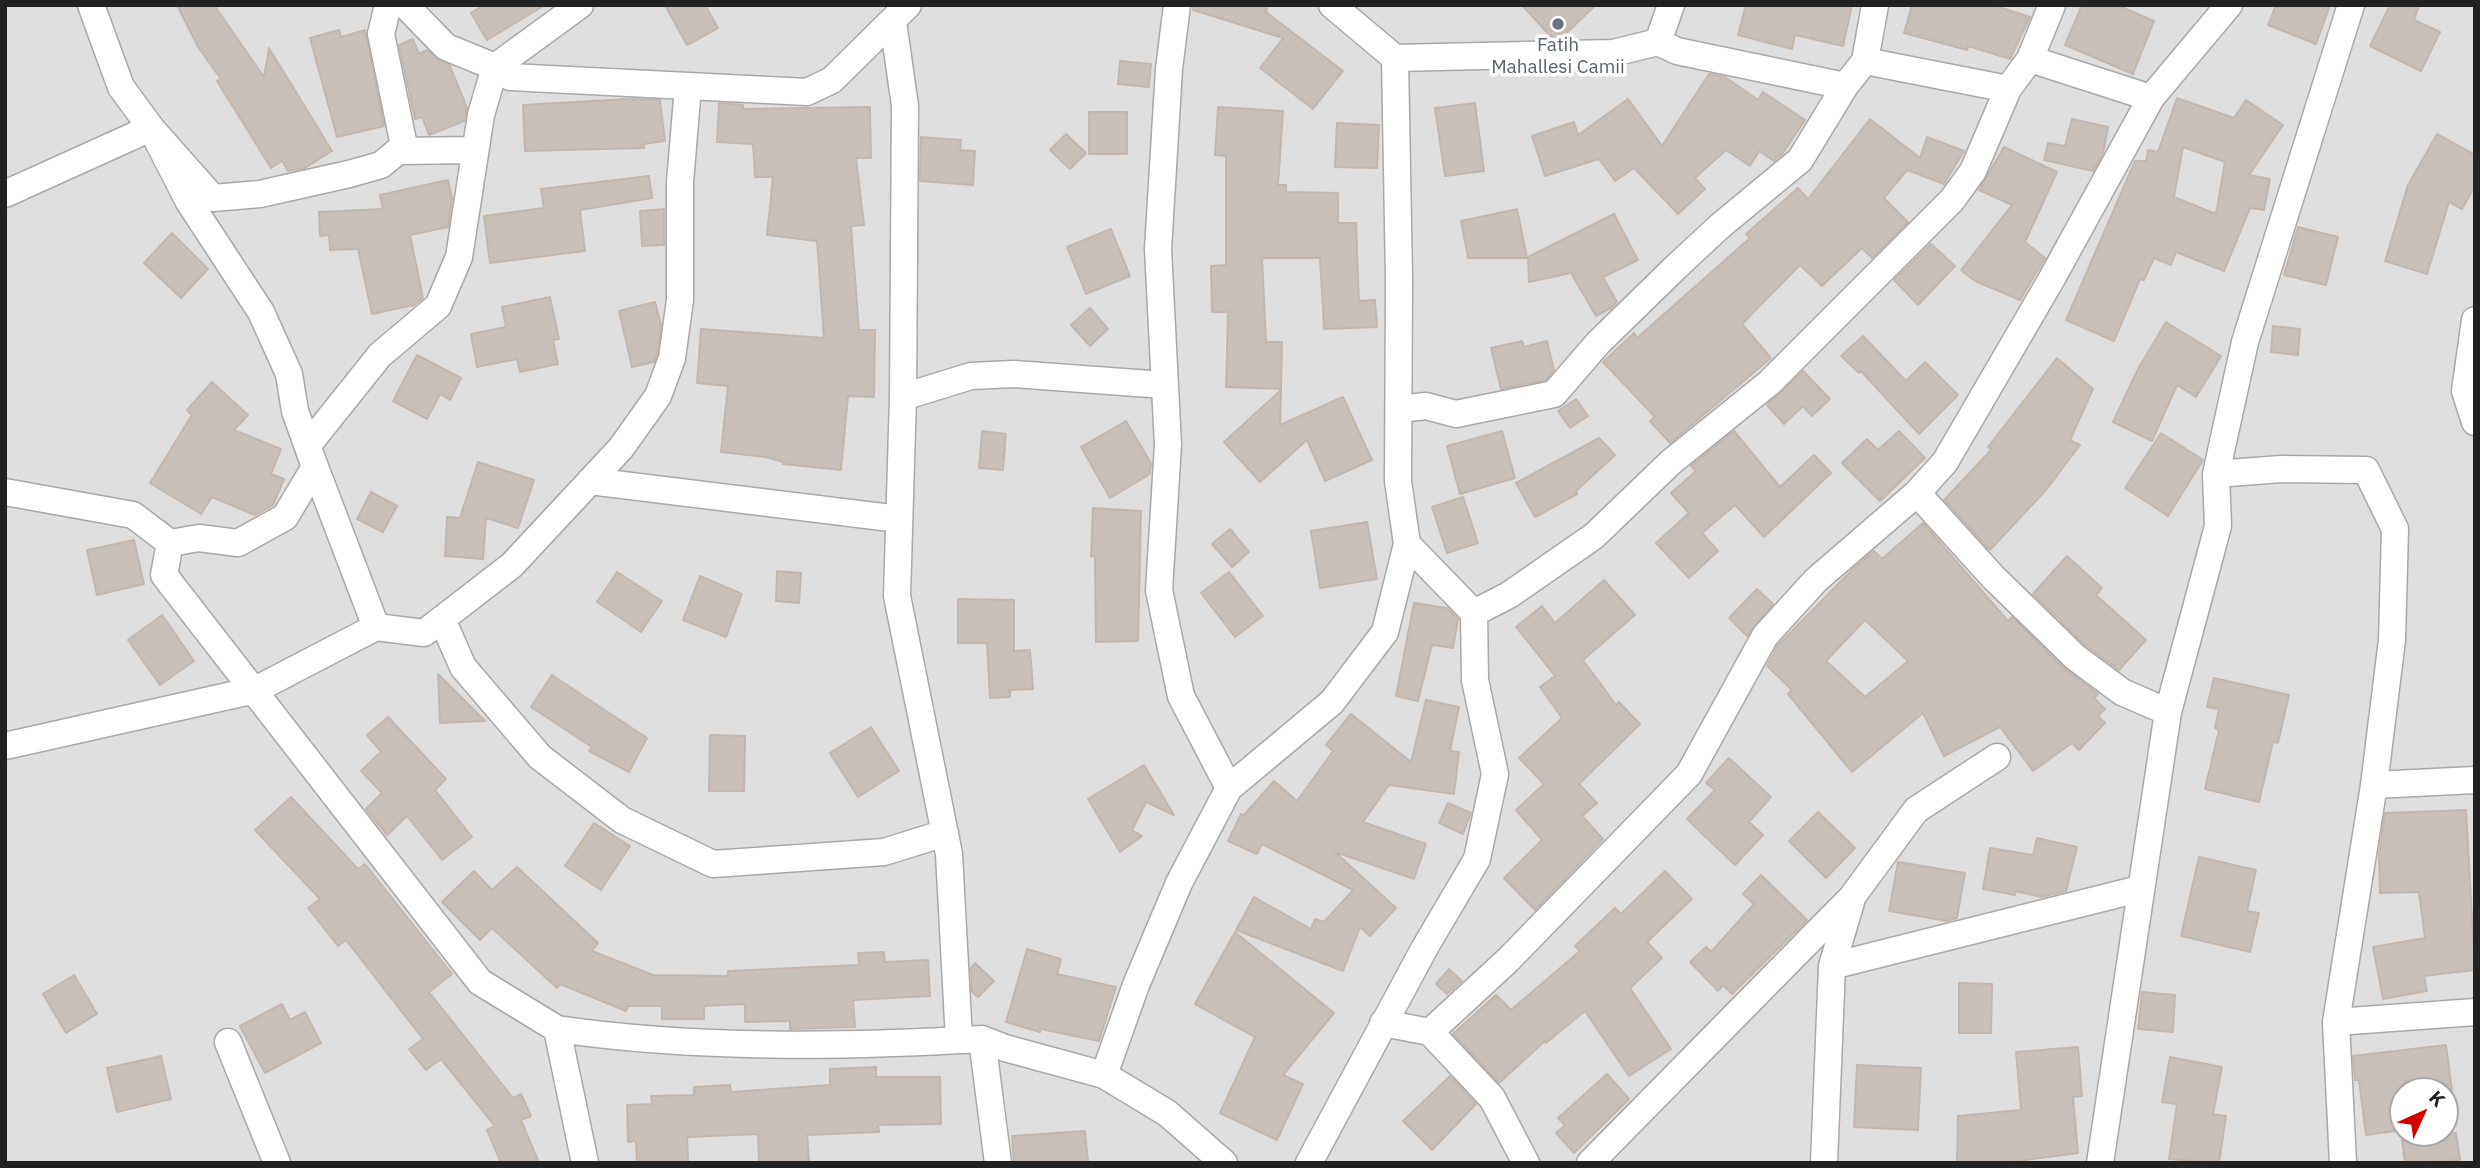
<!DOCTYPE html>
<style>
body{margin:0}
#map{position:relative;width:2480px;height:1168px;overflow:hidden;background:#f2efe9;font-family:"IBM Plex Sans",sans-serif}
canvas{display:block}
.frame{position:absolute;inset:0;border:7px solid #222;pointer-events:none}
.north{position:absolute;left:2389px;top:1077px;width:70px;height:70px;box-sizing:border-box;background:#fff;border:2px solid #a7a7a7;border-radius:50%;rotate:45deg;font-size:19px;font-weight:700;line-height:28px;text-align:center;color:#222}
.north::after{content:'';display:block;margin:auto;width:24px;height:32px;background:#d40000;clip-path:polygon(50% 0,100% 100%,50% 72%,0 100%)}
</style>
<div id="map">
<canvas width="2480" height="1168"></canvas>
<div class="frame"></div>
<div class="north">K</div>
</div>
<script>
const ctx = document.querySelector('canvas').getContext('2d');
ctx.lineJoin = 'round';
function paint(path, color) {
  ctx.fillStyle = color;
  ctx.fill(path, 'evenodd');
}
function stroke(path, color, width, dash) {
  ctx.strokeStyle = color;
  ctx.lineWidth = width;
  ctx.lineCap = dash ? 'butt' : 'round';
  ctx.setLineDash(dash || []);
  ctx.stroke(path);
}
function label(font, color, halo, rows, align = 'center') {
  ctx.font = font + ' "IBM Plex Sans",sans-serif';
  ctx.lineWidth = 7;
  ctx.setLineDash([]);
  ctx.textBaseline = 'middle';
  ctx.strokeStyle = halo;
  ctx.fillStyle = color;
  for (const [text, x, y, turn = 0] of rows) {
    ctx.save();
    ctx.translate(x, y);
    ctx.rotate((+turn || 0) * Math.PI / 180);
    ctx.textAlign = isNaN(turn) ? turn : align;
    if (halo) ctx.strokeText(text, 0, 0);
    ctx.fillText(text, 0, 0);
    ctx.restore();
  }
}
paint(new Path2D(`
 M5,5H2475V1163H5ZM2403,1091H2445V1133H2403Z`), '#e0dfdf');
const building = new Path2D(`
 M177,5H214L264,77L269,48L332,151L305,168L288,171L282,161L271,168L217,81L221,79L198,47Z
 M484,5H545L487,40L471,13Z
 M665,5H705L718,28L687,45Z
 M1194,5H1268L1266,12L1343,71L1313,109L1260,68L1283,38L1193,10Z
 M1522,5H1596L1561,38L1553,39Z
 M1746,5H1852L1843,46L1795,35L1792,49L1738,35Z
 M1912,5H1993L2030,17L2010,59L1968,46L1967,50L1904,33Z
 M2082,5H2117L2154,21L2133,74L2065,45Z
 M2276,5H2330L2316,44L2268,25Z
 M2390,5H2419L2414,20L2440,32L2421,71L2370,46Z
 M339,30L341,37L365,30L384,126L337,137L310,38Z
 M413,39L419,54L427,50L450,66L467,108L464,121L429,135L422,117L415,119L399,45Z
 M1120,61L1151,64L1149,87L1118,84Z
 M1709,74L1725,77L1758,100L1763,92L1805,120L1783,153L1774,161L1759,151L1750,166L1726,150L1695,178L1705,189L1678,214L1634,168L1615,181L1599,159L1545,176L1532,136L1574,122L1578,135L1628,99L1662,146Z
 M2177,98L2234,118L2246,100L2283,125L2249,175L2270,179L2264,210L2250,208L2224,271L2176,252L2171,265L2154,258L2144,280L2140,279L2114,341L2066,320L2135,161H2146L2148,150L2158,152ZM2183,147L2225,162L2216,214L2174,197Z
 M627,99L660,100L665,141L644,144V148L525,151L523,105Z
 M719,103L743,105V109L870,107L871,158H856L864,225L851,226L859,330H875L874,397L848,396L841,470L783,464V462L766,457L721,452L728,386L697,383L701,329L824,338L817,241L767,235L773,177H755L753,144L717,142Z
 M1475,103L1484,171L1445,176L1435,108Z
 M1218,107L1283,111L1278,185H1286V192L1338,193V223H1356L1359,301L1375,300L1377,327L1324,329L1320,258H1262L1266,342H1282L1281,389L1226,387L1228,312H1212L1211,266L1226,265V156L1215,155Z
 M1089,112H1127V154H1089Z
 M1870,119L1920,158L1927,137L1964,151L1944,184L1907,170L1884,198L1908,222L1872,258L1862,248L1822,286L1800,265L1742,324L1771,358L1670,443L1650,421L1655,417L1603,362L1634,333L1637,338L1750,238L1746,234L1798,188L1808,199Z
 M2072,119L2108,127L2103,153L2093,171L2044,160L2048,143L2065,146Z
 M1337,123L1379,125L1377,168L1335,167Z
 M1066,134L1086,153L1070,169L1050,150Z
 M2437,134L2475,155V186L2462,209L2449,202L2427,274L2385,261L2408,185Z
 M921,137L961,140L960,150L975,151L973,185L920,181Z
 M2004,147L2057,172L2025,242L2045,258L2020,300L1975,281L1961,270L2012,205L1979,190Z
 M649,176L652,198L580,210L585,251L490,263L484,216L544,208L541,189Z
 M448,180L452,198L448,227L410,235L423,298L414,305L372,314L358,249L330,250L329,235L320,236L319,212L383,209L380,195Z
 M664,209V245L642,246L640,211Z
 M1517,209L1527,258H1468L1461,221Z
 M1614,214L1638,260L1603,277L1617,302L1611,308L1596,316L1571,273L1529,282L1528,257Z
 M2298,227L2338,237L2326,285L2284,275Z
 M1111,229L1130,276L1086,294L1067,247Z
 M172,233L208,269L181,298L144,263Z
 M1931,244L1955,266L1918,305L1894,280Z
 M550,297L559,339L553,340L558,364L520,372L517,359L477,367L471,334L506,327L502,307Z
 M655,302L661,325L657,354L654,362L632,367L619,311Z
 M1090,308L1108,329L1090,346L1071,325Z
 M2166,322L2221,356L2196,397L2177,385L2152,441L2113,422L2138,369Z
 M2273,326L2300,329L2298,355L2271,352Z
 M1863,336L1906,381L1925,362L1958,395L1919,434L1861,371L1859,373L1841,356Z
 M1522,341L1524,347L1547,341L1554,370L1546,380L1501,389L1491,348Z
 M417,355L461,378L450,400L440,394L427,419L393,401Z
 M2057,358L2093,389L2070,440L2080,445L2046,490L1990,550L1944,500L1992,449L1988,447Z
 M1803,371L1830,399L1812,416L1803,406L1784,424L1767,405Z
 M212,382L248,415L234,430L281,449L271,474L284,479L273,505L255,515L212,497L201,514L150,483L192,415L187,410Z
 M1281,390L1280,425L1343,397L1372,460L1325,481L1307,440L1260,482L1224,442Z
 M1576,399L1588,416L1570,428L1558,411Z
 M1126,421L1151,463L1150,474L1110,498L1081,447Z
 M982,431L1006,434L1003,470L979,468Z
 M1502,431L1515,478L1460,494L1447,446Z
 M1734,431L1780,487L1814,455L1831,473L1764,537L1735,505L1702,533L1718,551L1689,578L1656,543L1689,513L1671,493L1696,471L1691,466Z
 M1899,431L1925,458L1880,501L1842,463L1867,439L1878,450Z
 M2161,433L2203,460L2168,516L2125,488Z
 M1599,438L1615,455L1576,491L1577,494L1535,517L1516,483Z
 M478,462L534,480L518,528L486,518L483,559L445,556L447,517L460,518Z
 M371,492L397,506L383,532L357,519Z
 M1463,497L1478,543L1447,553L1432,507Z
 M1093,508L1141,511L1138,641L1096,642L1095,557L1091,556Z
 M1367,522L1377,579L1320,588L1311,531Z
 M1923,523L2008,621L2012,617L2064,668L2098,694L2094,698L2105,709L2098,716L2105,723L2079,750L2072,743L2033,771L2000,727L1944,756L1923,713L1852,772L1788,694L1792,690L1767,666L1778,645L1853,569L1874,551L1882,559ZM1865,620L1908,661L1865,697L1826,661Z
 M1230,529L1249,552L1232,567L1212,544Z
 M134,540L144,584L97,595L87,550Z
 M2067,556L2102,588L2096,595L2146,640L2119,670L2085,645L2033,594Z
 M777,571L801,573L799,603L776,601Z
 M617,572L662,601L641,632L597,602Z
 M1229,572L1263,616L1235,637L1201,593Z
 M700,576L742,594L726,637L683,620Z
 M1604,580L1635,615L1583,660L1616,705L1619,702L1640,724L1579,784L1597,803L1582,816L1603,839L1535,910L1504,878L1542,840L1516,810L1544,784L1519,758L1562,718L1540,687L1555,676L1516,627L1542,606L1555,623Z
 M1757,589L1773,604L1747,636L1729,618Z
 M958,599L1014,600V651L1030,650L1033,689L1010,690V697L990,698L987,643H958Z
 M1414,603L1447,608L1458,619L1453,648L1432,645L1418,701L1396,696Z
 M162,615L194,661L160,685L128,640Z
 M438,674L485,721L440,723Z
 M552,675L647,738L629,772L589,751L592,747L531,707Z
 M2214,678L2289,695L2278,743L2273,742L2259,802L2205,789L2219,730L2215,728L2219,709L2207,707Z
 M1426,700L1459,707L1450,751L1459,752L1454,794L1389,785L1363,822L1426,844L1414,879L1335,852L1396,908L1370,936L1360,927L1343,971L1236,930L1254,897L1311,929L1315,919L1324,922L1353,890L1262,844L1257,854L1228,841L1241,814L1244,815L1274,781L1297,801L1333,751L1326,745L1351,714L1411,762Z
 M388,717L446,779L435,790L472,837L442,860L407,816L387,835L366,809L382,793L361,771L381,752L367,735Z
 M871,727L899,771L858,797L830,753Z
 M710,735L745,736L744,791H709Z
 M1729,758L1771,797L1749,822L1763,835L1735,865L1687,819L1715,790L1706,783Z
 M1144,765L1174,815L1146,802L1132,830L1142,836L1120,852L1088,799Z
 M291,797L358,869L365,864L452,974L429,992L513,1098L521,1094L531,1116L521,1120L539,1163H501L487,1130L495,1126L441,1059L426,1070L409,1049L423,1039L346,940L338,946L308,908L320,899L255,830Z
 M1448,803L1471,813L1463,834L1439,823Z
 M2466,810L2475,970L2424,976L2427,991L2383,999L2373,947L2425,938L2419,892L2380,893L2379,855L2385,813Z
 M1818,812L1855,848L1826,878L1789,841Z
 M594,823L630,846L601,890L565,866Z
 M2037,838L2077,847L2066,891L2041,897L2016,891L2015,895L1983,889L1990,848L2033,855Z
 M2199,857L2256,870L2247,911L2259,913L2250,952L2181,936Z
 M1898,862L1965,873L1957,918L1947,921L1889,911Z
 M517,867L598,943L592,951L653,975L728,976V971L859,965L858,953L884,952L885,962L928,960L930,996L853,1000L855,1027L790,1029V1021L745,1022V1004L704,1006V1019H662V1006H628L626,1011L560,984L557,988L492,928L480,940L442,902L474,871L492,890Z
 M1665,871L1692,899L1647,942L1662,958L1630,988L1671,1049L1629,1076L1585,1011L1546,1043L1545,1041L1499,1083L1453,1034L1496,995L1511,1010L1580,951L1575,946L1615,908L1621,914Z
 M1761,875L1807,920L1732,994L1723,985L1718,991L1690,962L1706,947L1711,952L1754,904L1743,894Z
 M1235,932L1334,1013L1283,1075L1303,1084L1277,1140L1220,1113L1255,1037L1195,1004Z
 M1027,949L1061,959L1057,974L1116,987L1099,1041L1041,1029L1040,1032L1006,1022Z
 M975,963L994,981L978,997L972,992L971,968Z
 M1449,969L1462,981L1447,994L1436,984Z
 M74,975L97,1014L66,1033L43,994Z
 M1959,983L1992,984L1991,1033H1959Z
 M2142,992L2175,995L2173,1032L2138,1029Z
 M282,1004L290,1020L305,1012L321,1043L265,1073L240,1026Z
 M2446,1045L2452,1091H2403V1130L2366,1135L2359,1080H2355L2353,1056Z
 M2078,1047L2082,1096L2073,1097L2078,1153L2002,1163H1957L1958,1116L2021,1110L2016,1052Z
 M161,1056L171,1099L117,1112L107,1068Z
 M2170,1057L2222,1067L2213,1114L2226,1116L2219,1163L2169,1159L2177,1104L2162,1102Z
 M1857,1065L1921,1068L1918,1130L1854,1127Z
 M876,1067V1077H940L941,1124L878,1125L879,1132L807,1135L809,1163H759L758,1134L687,1137L688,1163H637L636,1141L628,1142L627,1105L652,1104L651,1096L694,1095V1087L730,1085L731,1092L830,1085V1069Z
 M1607,1074L1629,1099L1574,1153L1556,1133L1565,1125L1558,1118Z
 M1450,1076L1476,1104L1432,1150L1403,1121Z
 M1085,1131L1088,1163H1014L1012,1136Z
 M2401,1133H2456L2460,1160L2405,1163Z`);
paint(building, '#c7bfb8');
stroke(building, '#c4b6ab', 2);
const minor = new Path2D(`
 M91,5L121,87L151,128L189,202L261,312L289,374L295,411L315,467L285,517L238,543L199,538L170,543L164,575L480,982L557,1029L585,1163
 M405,5L446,47L495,67L510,77L807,92L832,80L908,5
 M1177,5L1169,69L1158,249L1168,445L1159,590L1181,696L1229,788L1332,702L1385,632L1407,544
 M893,22L905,106L903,397L897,596L949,854L959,1040
 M1658,42L1677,51L1845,86
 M1395,58L1613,53L1658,42L1671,5
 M2030,59L2151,98
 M1865,61L2008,89
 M398,151L474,150
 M5,194L151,128L213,198L260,194L349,174L381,165L404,146L381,34L388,5
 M2475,320L2465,391L2475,422
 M903,397L971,376L1014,374L1164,385
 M1400,409L1426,406L1456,414L1554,394L1598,343L1677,266L1720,226L1800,160L1845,86L1865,61L1875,5
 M308,445L380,355L438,306L459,257L481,115L495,67L580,5
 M315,467L376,627
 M2216,474L2281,469L2366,470L2395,529L2392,640L2374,785L2336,1022L2343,1163
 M590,481L899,519
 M5,492L133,515L170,543
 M1917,493L1993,577L2075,657L2122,692L2168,712
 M1474,613L1509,595L1594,536L1671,462L1769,383L1952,200L1973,171L2008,89L2030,59L2052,5
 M442,619L463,667L540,757L622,820L713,864L884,852L945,833
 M5,746L255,690L376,627L424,633L512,565L621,448L658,396L672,358L680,300V182L688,87
 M2374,785L2475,780
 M1832,966L2139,889
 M2336,1022L2475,1012
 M1383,1023L1430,1032L1508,960L1689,774L1765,636L1816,580L1917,493L1945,462L2051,280L2151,98L2229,5
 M557,1029C696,1049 842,1047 982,1039L1005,1048L1104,1075
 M1430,1032L1492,1098L1526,1163
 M982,1039L998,1163
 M228,1042L277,1163
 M1224,1163L1167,1113L1104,1075L1136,985L1179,883L1229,788
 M1309,1163L1424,949L1477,859L1495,774L1475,680L1474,613L1407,544L1398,481L1399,279L1395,58L1332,5
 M1590,1163L1852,897L1916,810L1997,757
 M1824,1163L1832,966L1851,902
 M2100,1163L2168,712L2218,526L2216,474L2245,342L2351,5`);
stroke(minor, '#a9a9a9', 29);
stroke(minor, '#fff', 26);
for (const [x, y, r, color] of [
 [1558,24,7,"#6b7280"]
]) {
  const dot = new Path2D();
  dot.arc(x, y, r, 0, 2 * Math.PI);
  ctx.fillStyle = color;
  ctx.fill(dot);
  stroke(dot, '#fff', 2.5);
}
label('19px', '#5b616d', '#fff', [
 ["Fatih",1558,46],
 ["Mahallesi Camii",1558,68]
]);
</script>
